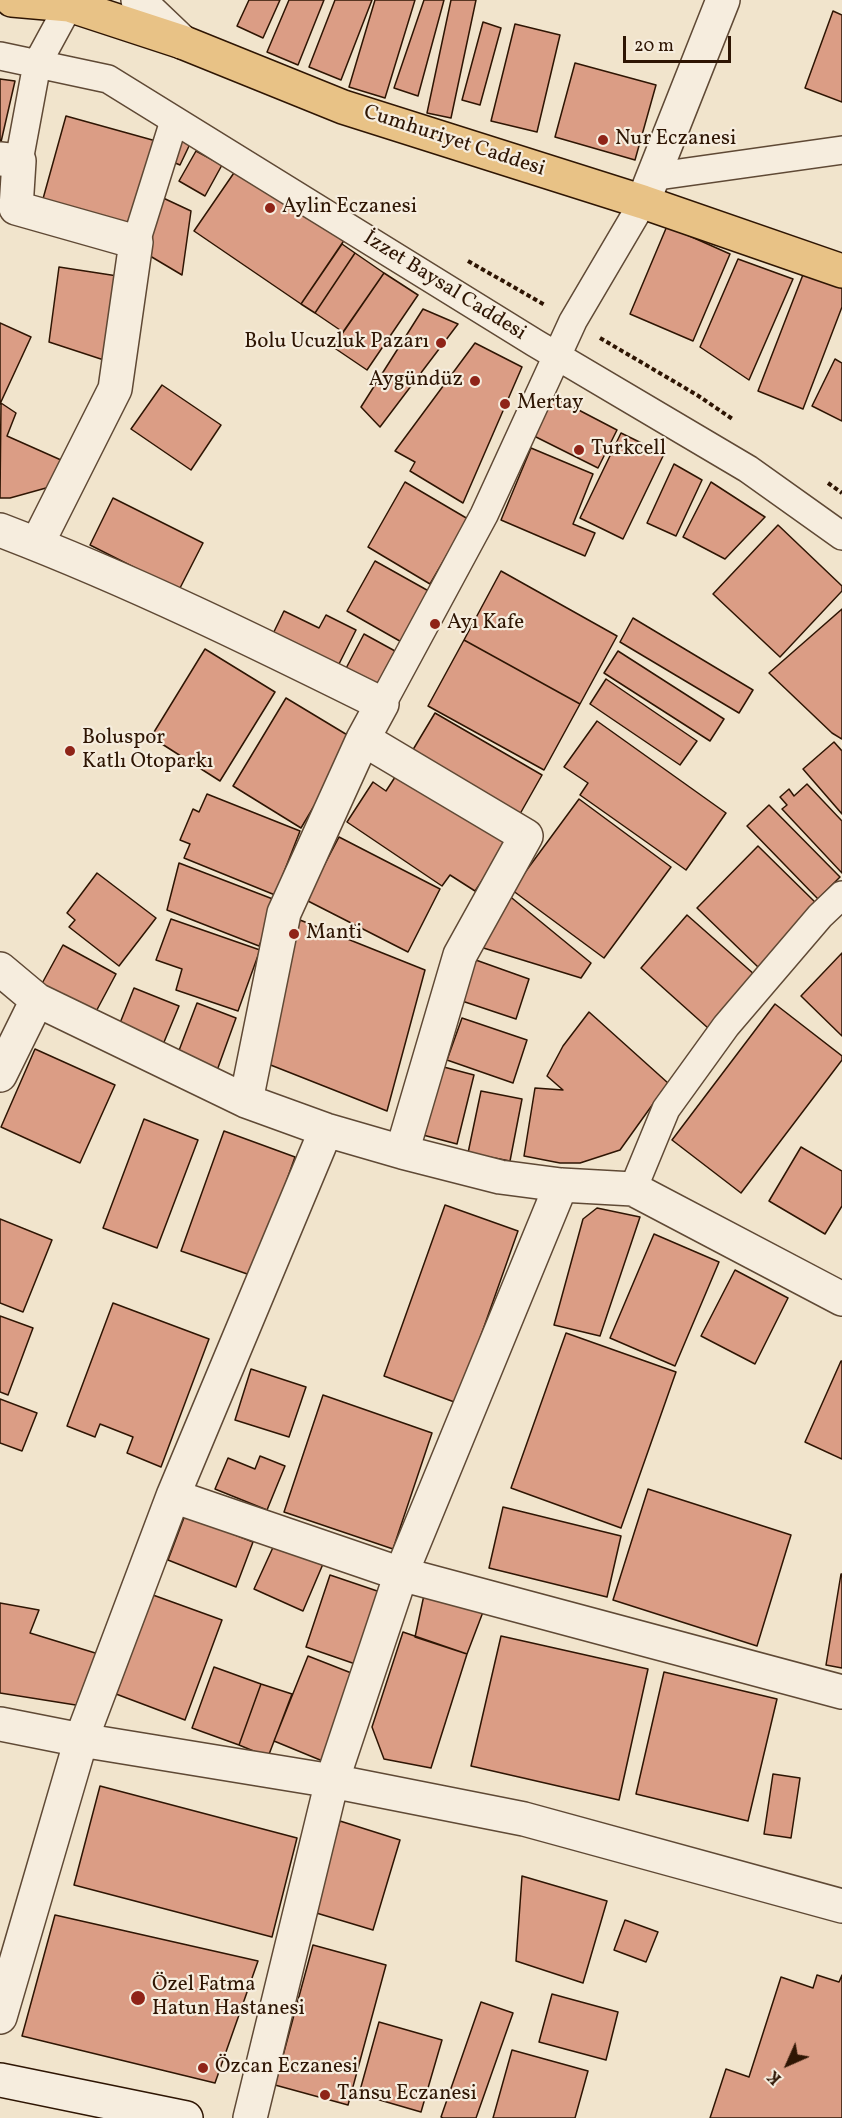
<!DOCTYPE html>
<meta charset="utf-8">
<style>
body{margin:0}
#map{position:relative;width:842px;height:2118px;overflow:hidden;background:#f1e4cc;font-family:Vollkorn,serif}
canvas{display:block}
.north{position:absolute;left:758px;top:2034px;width:60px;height:60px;-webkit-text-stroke:4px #f6edde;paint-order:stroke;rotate:225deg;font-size:16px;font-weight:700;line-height:24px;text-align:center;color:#2e1503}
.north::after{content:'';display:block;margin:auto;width:21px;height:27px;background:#2e1503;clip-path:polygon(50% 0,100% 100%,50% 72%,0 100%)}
.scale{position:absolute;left:623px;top:36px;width:108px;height:27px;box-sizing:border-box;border:3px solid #2e1503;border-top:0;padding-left:8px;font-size:18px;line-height:21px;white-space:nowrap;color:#2e1503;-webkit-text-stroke:4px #f6edde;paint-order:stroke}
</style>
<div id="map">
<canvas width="842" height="2118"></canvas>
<div class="north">K</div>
<div class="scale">20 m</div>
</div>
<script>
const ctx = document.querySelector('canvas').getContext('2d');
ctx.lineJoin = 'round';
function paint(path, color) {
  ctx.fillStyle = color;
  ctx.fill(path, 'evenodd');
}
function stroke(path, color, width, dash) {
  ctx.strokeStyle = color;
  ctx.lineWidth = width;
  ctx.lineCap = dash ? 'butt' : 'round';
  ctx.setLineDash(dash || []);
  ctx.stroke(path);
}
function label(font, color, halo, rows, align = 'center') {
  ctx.font = font + ' Vollkorn,serif';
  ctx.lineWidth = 4.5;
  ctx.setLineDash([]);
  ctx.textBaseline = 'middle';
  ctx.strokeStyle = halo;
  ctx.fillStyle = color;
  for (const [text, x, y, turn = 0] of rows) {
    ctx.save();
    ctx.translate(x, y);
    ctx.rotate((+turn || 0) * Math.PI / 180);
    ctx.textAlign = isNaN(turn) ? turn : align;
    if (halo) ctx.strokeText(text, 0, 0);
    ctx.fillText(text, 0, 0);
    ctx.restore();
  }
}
const building = new Path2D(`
 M249,0H280L263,38L237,26Z
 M289,0H324L298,65L267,52Z
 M335,0H372L341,80L309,67Z
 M375,0H415L385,98L349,87Z
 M424,0H444L418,96L394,88Z
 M451,0H476L451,118L427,113Z
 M833,11L842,15V102L805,88Z
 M483,22L501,28L480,105L462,100Z
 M515,24L560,35L537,132L491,121Z
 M575,63L656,85L635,160L555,137Z
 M0,79L15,81L1,142H0Z
 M66,116L156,141L131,231L41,206Z
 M178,137L190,144L180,165L168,160Z
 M196,151L222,165L205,196L179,181Z
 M238,167L345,239L301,304L194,231Z
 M161,197L191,211L182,275L140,250Z
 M667,226L730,254L693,341L630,314Z
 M342,244L355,253L315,313L301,304Z
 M355,253L384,273L343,332L315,313Z
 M738,259L793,279L749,380L700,347Z
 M59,267L124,277L113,363L49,342Z
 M804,272L842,286V307L803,409L758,391Z
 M384,273L418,295L367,370L333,347Z
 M423,309L458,324L380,427L361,407Z
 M0,323L31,337L0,404Z
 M475,343L522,367L463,503L410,471L415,462L395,451Z
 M835,359L842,363V421L812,406Z
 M162,385L221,425L191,470L131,429Z
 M548,394L617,430L598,468L528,433Z
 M1,403L16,413L7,436L70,464L46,488L10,498H0Z
 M621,433L664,454L623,539L580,518Z
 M531,448L593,474L573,524L595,533L585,556L501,520Z
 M674,464L702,480L676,536L647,523Z
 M405,482L468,519L430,584L368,547Z
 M711,482L765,517L725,559L683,537Z
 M113,498L203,543L179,590L90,545Z
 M778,525L842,586V591L780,657L713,594Z
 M375,561L434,594L405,644L347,611Z
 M501,571L617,636L580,704L464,640Z
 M842,609V739L832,733L769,673Z
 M284,611L319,628L326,615L356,630L335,672L270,640Z
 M633,618L753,690L739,713L620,642Z
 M364,634L395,651L373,693L342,676Z
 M464,640L580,704L544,770L428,706Z
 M205,649L275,692L220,781L151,737Z
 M618,651L724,719L710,741L604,673Z
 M606,679L697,741L680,765L590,704Z
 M286,698L354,739L301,828L233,786Z
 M435,713L542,775L516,821L408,758Z
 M597,721L726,813L686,870L580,795L588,783L564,767Z
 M834,742L842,751V814L803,769Z
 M401,768L510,840L475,891L450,875L442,886L347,822L373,782L386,791Z
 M807,784L842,821V873L782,809L787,805L780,797L789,789L794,796Z
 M207,794L300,831L275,895L184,858L190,844L180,840L193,809L199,812Z
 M579,799L671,867L604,958L512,890Z
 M769,805L840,877L818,899L747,826Z
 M339,837L440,889L408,952L306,900Z
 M758,846L819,906L758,967L697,908Z
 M179,863L278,901L259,946L167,910Z
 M97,873L156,918L119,966L69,927L75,920L67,913Z
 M507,894L591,963L581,978L477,946Z
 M687,915L755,975L708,1028L641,968Z
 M171,919L260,950L238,1011L176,990L182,969L156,960Z
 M300,920L425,970L387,1111L263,1062Z
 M63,945L116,974L92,1019L39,989Z
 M842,953V1036L801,996Z
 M473,959L529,979L516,1019L459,1000Z
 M134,988L179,1006L162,1047L118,1028Z
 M197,1003L236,1018L215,1076L175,1061Z
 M775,1004L842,1056V1060L741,1193L672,1140Z
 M589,1012L668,1083L620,1150L580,1163H560L524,1156L535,1088L563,1090L547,1076L563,1046Z
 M462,1018L527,1040L513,1083L447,1060Z
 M35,1049L115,1085L80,1163L1,1127Z
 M440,1066L474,1075L457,1144L423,1135Z
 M481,1091L522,1099L510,1161L468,1153Z
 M144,1119L198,1140L157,1248L103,1228Z
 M224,1131L295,1157L253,1276L181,1251Z
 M801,1147L842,1171V1206L825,1234L769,1201Z
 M445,1205L518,1231L457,1403L384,1376Z
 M597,1208L640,1217L600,1336L554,1325L583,1219Z
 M0,1219L52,1240L23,1312L0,1303Z
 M654,1234L719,1262L675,1366L610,1338Z
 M735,1270L788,1298L755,1364L701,1336Z
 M113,1303L209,1339L161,1467L127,1453L133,1437L100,1424L95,1437L67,1426Z
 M0,1316L33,1328L8,1395L0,1392Z
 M566,1333L676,1372L621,1528L511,1488Z
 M841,1361H842V1459L805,1442Z
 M251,1369L306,1387L289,1437L235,1420Z
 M323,1395L432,1433L393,1549L284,1512Z
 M0,1399L37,1413L22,1451L0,1443Z
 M260,1456L285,1466L267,1510L215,1489L228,1458L255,1469Z
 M648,1489L791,1535L757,1646L613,1600Z
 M503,1507L621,1536L607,1597L489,1568Z
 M185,1515L253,1542L236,1587L168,1560Z
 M275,1543L323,1564L303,1611L254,1589Z
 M841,1574H842V1668L826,1665Z
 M330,1575L389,1595L364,1667L306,1647Z
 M153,1595L222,1620L185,1720L116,1694Z
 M424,1595L483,1612L467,1654L415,1637Z
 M0,1603L39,1610L30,1633L105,1656L82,1706L0,1693Z
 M403,1632L467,1654L431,1768L384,1759L372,1727Z
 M501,1636L648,1669L619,1800L471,1766Z
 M308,1656L359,1676L325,1762L274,1741Z
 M214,1667L261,1684L239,1745L192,1728Z
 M664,1672L777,1699L748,1821L636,1794Z
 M261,1684L292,1694L268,1757L239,1745Z
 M773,1774L800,1778L791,1838L764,1834Z
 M100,1786L297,1838L272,1937L74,1885Z
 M340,1821L400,1840L373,1930L313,1912Z
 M522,1876L607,1901L583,1983L516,1961Z
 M55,1915L258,1961L215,2083L22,2036Z
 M625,1920L658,1932L646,1962L614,1950Z
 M313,1945L386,1965L348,2105L275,2085Z
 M817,1975L839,1982L842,1975V2118H710L726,2069L749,2077L781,1977L813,1988Z
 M552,1994L618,2012L606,2060L539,2042Z
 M481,2002L513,2013L476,2118H443L441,2117Z
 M379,2022L442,2040L421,2112L359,2094Z
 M512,2050L588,2071L575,2118H493Z`);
paint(building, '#db9d85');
stroke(building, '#2e1503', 1.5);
const pedestrian = new Path2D(`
 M0,56L108,79L535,343L748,469L842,536
 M19,161L37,64L69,5
 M651,177L842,150
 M136,242L174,121
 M382,704L484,515L573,321L643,202
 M633,1189L666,1109L726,1026L820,916L842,895`);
const minor = new Path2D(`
 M138,0L182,42
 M0,159L19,161L16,208L136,242L115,389L37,544
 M643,202L723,0
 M0,530C131,580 257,642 382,704L363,739L284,913L246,1101
 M363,739L526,836L460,955L402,1152
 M0,969L37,1000L246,1101L326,1130L402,1152L500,1177L561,1185L633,1189L842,1299
 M0,1075L37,1000
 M173,1496L401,1574L842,1692
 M0,1724L81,1740L332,1781L524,1819L842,1906
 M0,2017L81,1740L173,1496L326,1130
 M250,2118L332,1781L401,1574L561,1185`);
const secondary = new Path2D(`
 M0,2080L186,2118`);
const primary = new Path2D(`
 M12,0L69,5L182,42L343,107L643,202L842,271`);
stroke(pedestrian, '#5f4935', 30);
stroke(minor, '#5f4935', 36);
stroke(secondary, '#2e1503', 36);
stroke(primary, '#2e1503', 36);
stroke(new Path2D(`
 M468,261L545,305
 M600,338L697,395L734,420
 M828,483L842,493`), '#2e1503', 4, [4.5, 3]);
stroke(pedestrian, '#f6edde', 27);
stroke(minor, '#f6edde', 33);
stroke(secondary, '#f6edde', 33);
stroke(primary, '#e8c286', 33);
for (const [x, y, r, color] of [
 [603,140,6,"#8f2418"],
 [270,208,6,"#8f2418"],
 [441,343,6,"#8f2418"],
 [475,381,6,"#8f2418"],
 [505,404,6,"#8f2418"],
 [579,450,6,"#8f2418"],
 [435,624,6,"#8f2418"],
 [70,751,6,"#8f2418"],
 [294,934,6,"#8f2418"],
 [138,1998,8,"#8f2418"],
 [203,2068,6,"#8f2418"],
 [325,2095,6,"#8f2418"]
]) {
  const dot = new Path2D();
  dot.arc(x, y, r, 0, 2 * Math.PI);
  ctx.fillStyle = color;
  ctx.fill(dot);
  stroke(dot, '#f6edde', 2);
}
label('21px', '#2e1503', '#f6edde', [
 ["Nur Eczanesi",615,140],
 ["Aylin Eczanesi",282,208],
 ["Bolu Ucuzluk Pazarı",429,343,"right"],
 ["Aygündüz",463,381,"right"],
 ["Mertay",517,404],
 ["Turkcell",591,450],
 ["Ayı Kafe",447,624],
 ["Boluspor",82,739],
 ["Katlı Otoparkı",82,763],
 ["Manti",306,934],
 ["Özel Fatma",152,1986],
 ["Hatun Hastanesi",152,2010],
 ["Özcan Eczanesi",215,2068],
 ["Tansu Eczanesi",337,2095]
], 'left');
label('21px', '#2e1503', '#f6edde', [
 ["Cumhuriyet Caddesi",454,142,18],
 ["İzzet Baysal Caddesi",444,287,32]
]);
</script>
